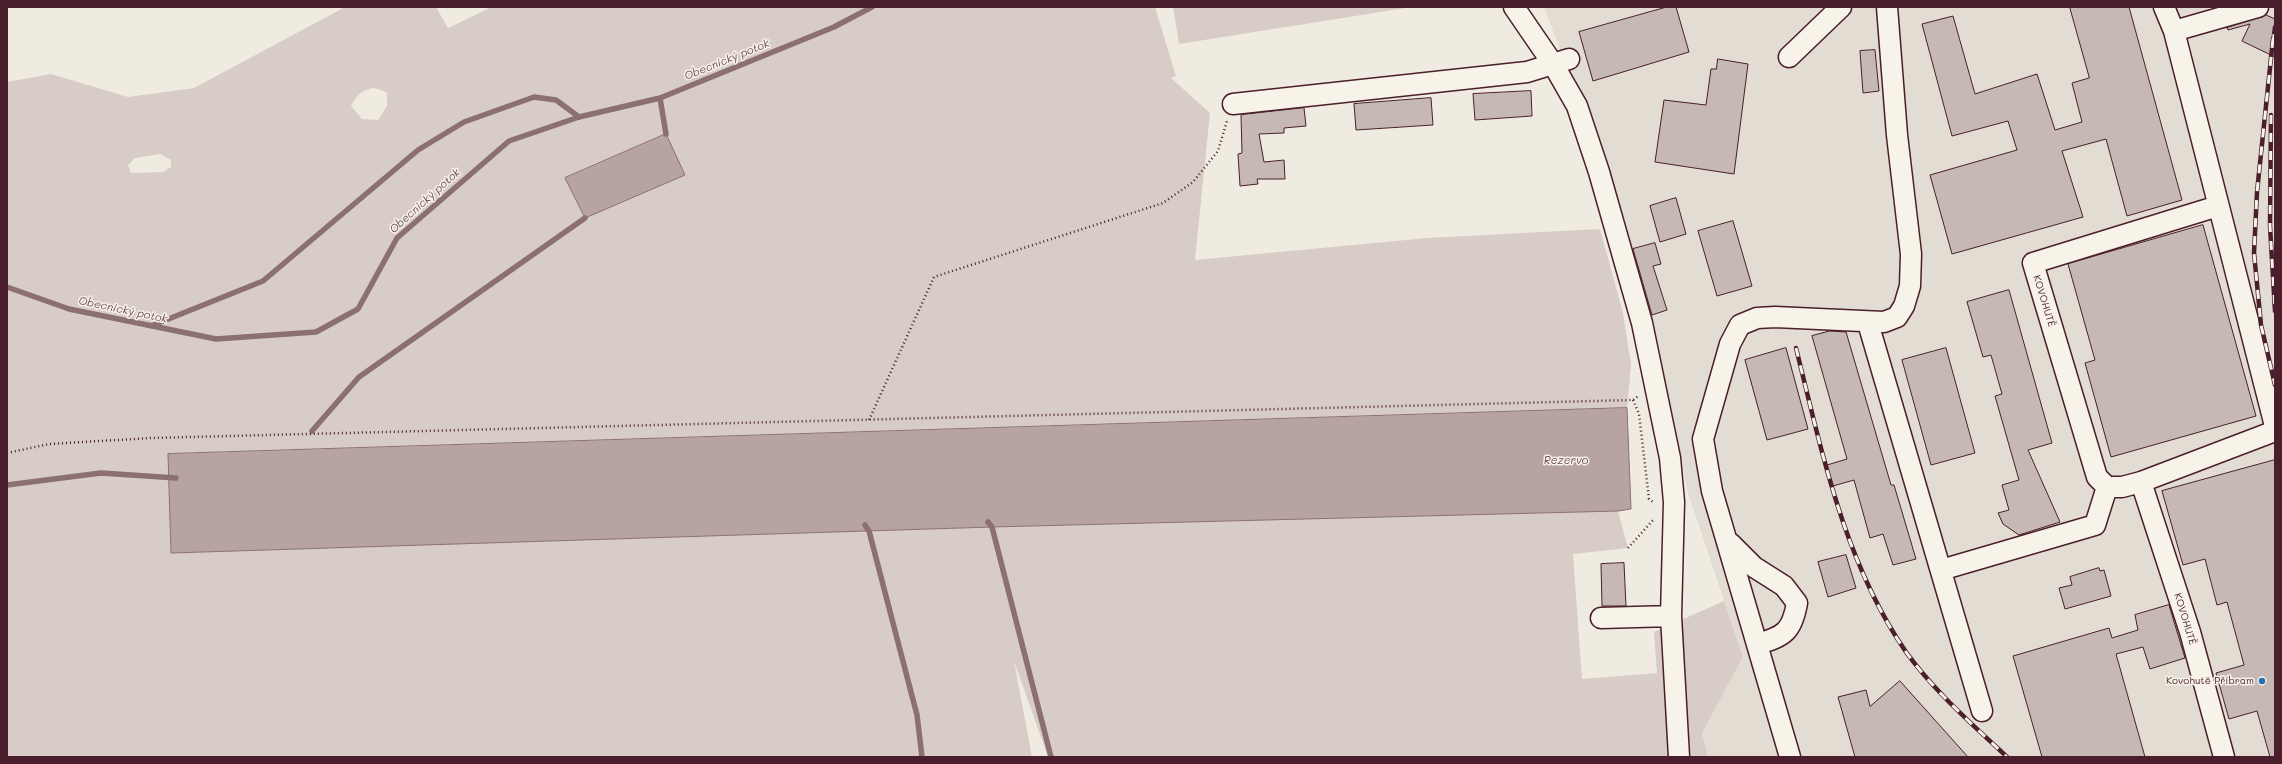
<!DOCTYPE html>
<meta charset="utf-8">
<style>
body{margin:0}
#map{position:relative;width:2282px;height:764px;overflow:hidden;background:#f0ebe0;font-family:Mali,sans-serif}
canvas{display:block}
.frame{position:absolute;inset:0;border:8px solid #4a1f2b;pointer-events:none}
</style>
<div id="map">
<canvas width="2282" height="764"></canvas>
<div class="frame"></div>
</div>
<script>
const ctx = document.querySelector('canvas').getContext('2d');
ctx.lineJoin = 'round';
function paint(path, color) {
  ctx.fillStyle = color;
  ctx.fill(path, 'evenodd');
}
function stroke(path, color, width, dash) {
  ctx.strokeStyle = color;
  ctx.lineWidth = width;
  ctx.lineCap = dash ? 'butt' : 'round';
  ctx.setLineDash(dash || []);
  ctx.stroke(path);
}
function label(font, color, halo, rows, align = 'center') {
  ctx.font = font + ' Mali,sans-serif';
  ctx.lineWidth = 3;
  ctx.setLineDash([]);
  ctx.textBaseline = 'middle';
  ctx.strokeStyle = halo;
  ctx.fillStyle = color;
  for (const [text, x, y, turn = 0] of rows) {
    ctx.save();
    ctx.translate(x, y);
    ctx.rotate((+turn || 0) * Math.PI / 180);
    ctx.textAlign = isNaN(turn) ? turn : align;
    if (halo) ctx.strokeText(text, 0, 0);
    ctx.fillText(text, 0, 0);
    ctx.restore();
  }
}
paint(new Path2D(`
 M1544,7H2269L2271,9L2275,7V757H1708L1702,733L1743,657L1688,493L1650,315L1630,250L1622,214Z`), '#e3dcd2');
paint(new Path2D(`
 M345,7H436L448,28L492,7H1155L1176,76L1171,78L1210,113L1195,260L1427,238L1600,229L1623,313L1631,365L1627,408L169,454L171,553L992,527L1618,511L1628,548L1573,554L1582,679L1657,673L1654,632L1724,601L1743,657L1702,733L1708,757H1048L1014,661L1032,757H7V82L51,74L128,97L194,88ZM373,88L382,90L387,93V106L378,120L362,119L351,106C356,96 361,90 373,88ZM160,154L171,160V167L163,172L131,173L128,165L135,158Z
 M1173,7H1412L1179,44Z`), '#d8cdc6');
const water = new Path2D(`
 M666,134L685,175L585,218L565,178Z
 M1627,408L1631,509L1618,511L992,527L171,553L168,454Z`);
paint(water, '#b7a4a2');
stroke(water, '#8b6f72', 1);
stroke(new Path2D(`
 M660,98L666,134
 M7,287L69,309L216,339L316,332L358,309L397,238L509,141L579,117L660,98L834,27L872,7
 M151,326L263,281L418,150L464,122L534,97L556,100L579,117
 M312,431L359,377L585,218
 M7,485L101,473L176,478
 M988,522L992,527L1051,757
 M865,525L869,531L917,715L922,757`), '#8b6f72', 5.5);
const building = new Path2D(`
 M1667,7H1676L1689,52L1593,81L1579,32Z
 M2070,7H2129L2182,200L2127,216L2106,139L2062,151L2083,217L1952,254L1930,175L2017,150L2008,121L1952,136L1922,24L1953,16L1975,94L2037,74L2055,130L2082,122L2072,83L2089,78Z
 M2266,15L2275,19V57L2242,41L2250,24L2228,30L2227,28Z
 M1875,50L1879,91L1863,93L1860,51Z
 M1718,59L1748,64L1734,174L1655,162L1664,100L1706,105L1711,69H1716Z
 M1531,91L1532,116L1475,120L1473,94Z
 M1431,98L1433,125L1356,130L1354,104Z
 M1304,108L1306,126L1284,128V133L1259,134L1264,162L1284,160L1285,179H1257L1258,184L1240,186L1238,154L1242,153L1241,115Z
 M1676,198L1686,234L1660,242L1650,206Z
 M1733,221L1752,286L1717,296L1698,231Z
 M2203,225L2256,416L2111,457L2085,363L2095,360L2068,264Z
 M1655,243L1661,264L1653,266L1667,310L1652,315L1633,249Z
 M2009,290L2052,443L2028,450L2060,522L2019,535L2003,524L1998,513L2009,510L2002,485L2019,480L1995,396L2002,394L1991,355L1983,357L1967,302Z
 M1830,331L1846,332L1891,485H1894L1916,559L1893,565L1883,534L1870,538L1854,480L1833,486L1827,465L1847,459L1812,336Z
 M1786,348L1808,429L1767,440L1745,360Z
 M1946,348L1975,453L1931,465L1902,360Z
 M2275,460V757H2270L2257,711L2229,719L2216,673L2244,665L2227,602L2217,605L2205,559L2183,565L2162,491Z
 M1846,555L1856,588L1828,597L1818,562Z
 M1624,563L1626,606H1602L1601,564Z
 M2099,568L2100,571L2104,570L2111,596L2065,609L2059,588L2072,585L2070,577Z
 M2169,605L2185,658L2150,669L2143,647L2116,654L2145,757H2042L2013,656L2109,628L2112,638L2138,630L2135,615Z
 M1900,681L1968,757H1855L1838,697L1866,690L1870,706Z`);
paint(building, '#c6b8b3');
stroke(building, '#4a1f2b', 1);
const minor = new Path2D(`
 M1514,7L1553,64L1577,106L1599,172L1642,323L1670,458L1674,502L1671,616L1679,757
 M2164,7L2174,31L2275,426
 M2174,31L2258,7
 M1789,57L1841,7
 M1233,104L1527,72L1569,59
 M2218,206L2033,263L2097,477L2107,487H2122L2141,482L2275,431
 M1868,323L1982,711
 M2141,482L2190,632L2224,757
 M1730,543L1754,567L1784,586L1797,603C1792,631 1785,636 1758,644
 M1941,570L2095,525L2107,487
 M1601,618L1671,616
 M1790,757L1712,491L1703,439L1730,344L1740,325L1757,318L1775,317L1884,322L1897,317L1904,306L1910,286L1911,254L1897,135L1887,7`);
stroke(minor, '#4a1f2b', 23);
stroke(new Path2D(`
 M1633,400L1639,414L1649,499L1654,503
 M869,420L934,277L1163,203L1193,182L1218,151L1227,121
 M7,453L49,444L151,438L1633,400L1638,396
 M1628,548L1654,519`), '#4a1f2b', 2.5, [1, 3]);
stroke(minor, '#f7f3e8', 20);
const rail = new Path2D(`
 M2273,39L2257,192L2254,253L2261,325L2275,385
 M2273,43L2275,27
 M2271,115L2270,226L2275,311
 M1796,348C1822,452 1844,562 1906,652C1934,691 1972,724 2007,757`);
stroke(rail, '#4a1f2b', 4.5);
stroke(rail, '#f7f3e8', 3, [9]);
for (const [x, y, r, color] of [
 [2262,681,4,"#1f6fb2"]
]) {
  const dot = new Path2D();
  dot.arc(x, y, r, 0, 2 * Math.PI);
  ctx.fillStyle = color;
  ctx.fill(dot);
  stroke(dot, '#f7f3e8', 1.5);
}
label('10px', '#4a1f2b', '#f7f3e8', [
 ["KOVOHUTĚ",2044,301,73],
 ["KOVOHUTĚ",2185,619,73]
]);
label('10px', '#4a1f2b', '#f7f3e8', [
 ["Kovohutě Příbram",2254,681]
], 'right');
label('italic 11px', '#704e55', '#f7f3e8', [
 ["Obecnický potok",727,60,-22],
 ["Obecnický potok",425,201,-42],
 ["Obecnický potok",123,310,12],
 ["Rezervo",1566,461]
]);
</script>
